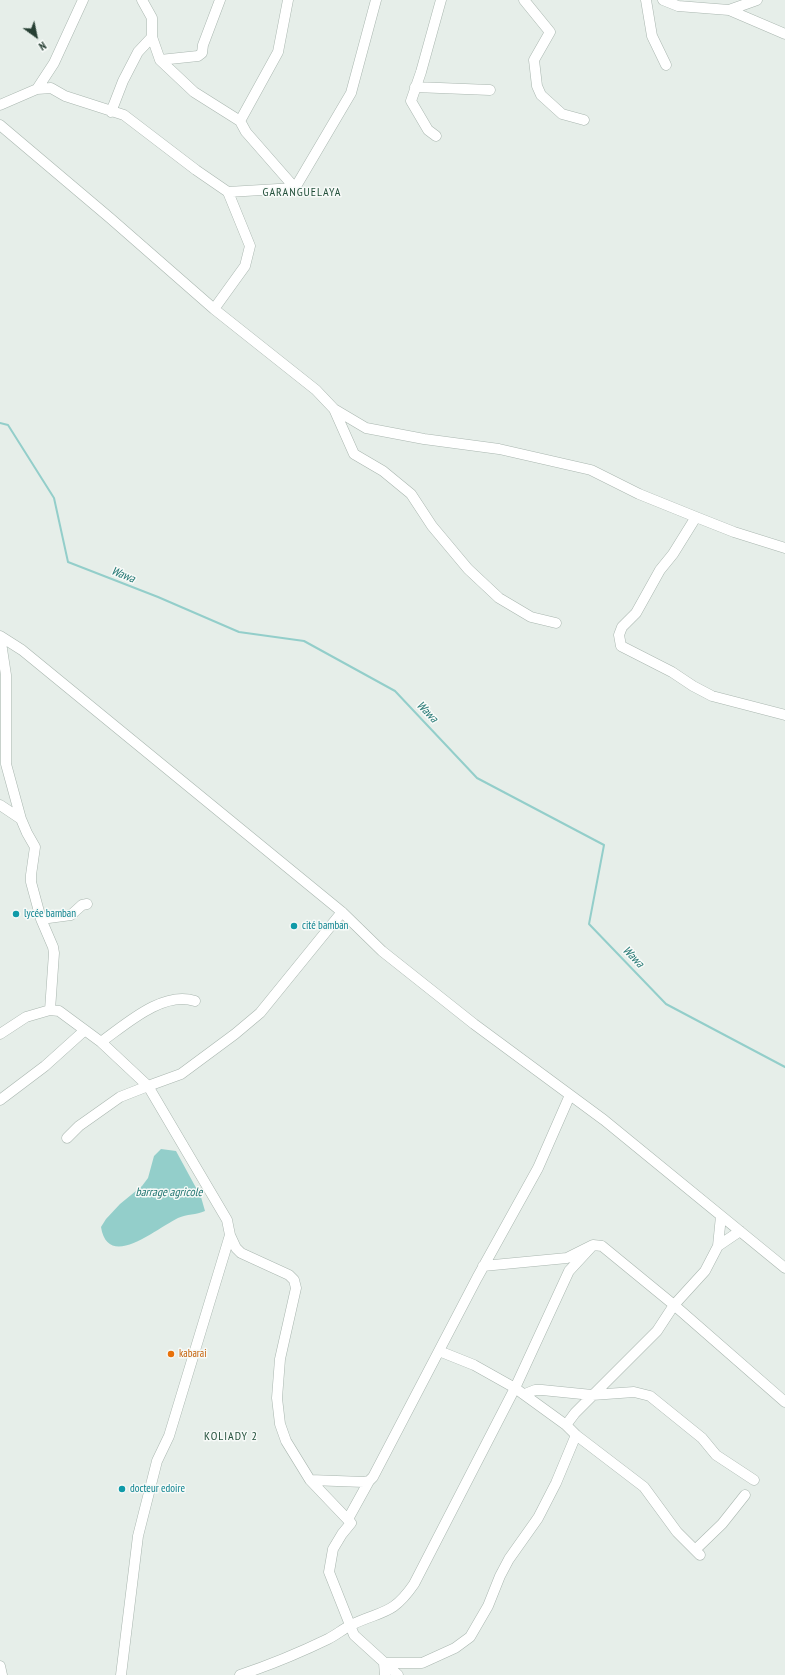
<!DOCTYPE html>
<meta charset="utf-8">
<style>
body{margin:0}
#map{position:relative;width:785px;height:1675px;overflow:hidden;background:#e6eee9;font-family:"PT Sans Narrow",sans-serif}
canvas{display:block}
.north{position:absolute;left:16px;top:16px;width:40px;height:40px;-webkit-text-stroke:3px #f7faf8;paint-order:stroke;rotate:147deg;font-size:11px;font-weight:700;line-height:16px;text-align:center;color:#263f33}
.north::after{content:'';display:block;margin:auto;width:14px;height:18px;background:#263f33;clip-path:polygon(50% 0,100% 100%,50% 72%,0 100%)}
</style>
<div id="map">
<canvas width="785" height="1675"></canvas>
<div class="north">N</div>
</div>
<script>
const ctx = document.querySelector('canvas').getContext('2d');
ctx.lineJoin = 'round';
function paint(path, color) {
  ctx.fillStyle = color;
  ctx.fill(path, 'evenodd');
}
function stroke(path, color, width, dash) {
  ctx.strokeStyle = color;
  ctx.lineWidth = width;
  ctx.lineCap = dash ? 'butt' : 'round';
  ctx.setLineDash(dash || []);
  ctx.stroke(path);
}
function label(font, color, halo, rows, align = 'center') {
  ctx.font = font + ' "PT Sans Narrow",sans-serif';
  ctx.lineWidth = 3;
  ctx.setLineDash([]);
  ctx.textBaseline = 'middle';
  ctx.strokeStyle = halo;
  ctx.fillStyle = color;
  for (const [text, x, y, turn = 0] of rows) {
    ctx.save();
    ctx.translate(x, y);
    ctx.rotate((+turn || 0) * Math.PI / 180);
    ctx.textAlign = isNaN(turn) ? turn : align;
    if (halo) ctx.strokeText(text, 0, 0);
    ctx.fillText(text, 0, 0);
    ctx.restore();
  }
}
paint(new Path2D(`
 M161,1149L176,1151L201,1197L205,1211C196,1215 187,1214 178,1218C157,1228 108,1271 101,1227L106,1219L120,1204L142,1186L148,1178L154,1156Z`), '#93ceca');
stroke(new Path2D(`
 M0,423L8,425L54,498L68,562L158,597L239,632L304,641L395,691L477,778L604,845L589,924L666,1004L785,1067`), '#93ceca', 2);
const minor = new Path2D(`
 M142,0L152,18V37L160,60L194,92L240,121L278,52L288,0
 M524,0L550,32L534,60L537,86L541,95L562,114L584,120
 M646,0L652,36L666,65
 M663,0L678,6L729,10L757,0
 M729,10L785,34
 M160,60L198,56L202,53L203,45L220,0
 M415,87L490,90
 M37,89L51,88L65,96L124,115L196,170L228,192L295,188L351,93L376,0
 M0,105L37,89L54,63L83,0
 M111,112L123,81L138,52L152,37
 M240,121L246,132L295,188
 M0,125L110,218L214,309L316,390L334,409L366,428L424,439L499,449L591,470L639,494L696,517L734,532L785,548
 M436,136L428,130L411,101L421,72L441,0
 M214,309L245,266L250,246L228,192
 M334,409L354,454L383,471L411,494L432,526L468,569L499,598L531,617L556,623
 M696,517L673,554L660,570L636,613L622,627L619,635L621,646L672,672L693,686L712,696L785,715
 M0,636L22,650L342,912L382,951L474,1024L604,1120L785,1268
 M0,636L6,675V764L21,819L27,833L35,847L31,875V882L41,919L53,947L54,953L50,1010
 M0,805L21,819
 M41,919L71,915L82,905L87,904
 M0,1034L26,1017L50,1010L59,1011L101,1042L148,1086L181,1074L235,1034L260,1013L342,912
 M101,1042C125,1025 163,990 195,1001
 M0,1100L45,1066L85,1030
 M67,1138L79,1126L120,1097L148,1086L227,1220L230,1235L169,1436L157,1461L138,1536L121,1675
 M230,1235L236,1248L241,1253L289,1275L294,1280L296,1288L280,1359L277,1398L280,1424L286,1441L310,1480L351,1523L342,1534L333,1549L329,1572L354,1635L398,1675
 M718,1246L740,1231
 M483,1266L567,1258L593,1245L602,1246L674,1305L785,1402
 M439,1351L474,1365L515,1388L566,1425L576,1435L644,1487L677,1532L700,1555
 M525,1394L535,1390H542L592,1395L634,1392L650,1396L702,1438L716,1455L754,1480
 M566,1425L575,1413L657,1331L674,1305L705,1271L718,1246L721,1216
 M310,1480L364,1482L369,1481L373,1477L477,1278L538,1168L570,1095
 M348,1519L369,1481
 M695,1550L722,1524L745,1495
 M0,1666L2,1675
 M240,1675C270,1665 299,1653 328,1639C336,1635 343,1629 351,1625C382,1610 392,1616 414,1584L515,1388L569,1271L593,1245
 M385,1675L384,1663H422L455,1648L470,1637L488,1606L500,1576L509,1559L538,1518L556,1483L576,1435`);
stroke(minor, '#a9b6af', 11);
stroke(minor, '#fff', 10);
for (const [x, y, r, color] of [
 [16,914,4,"#0f9aa8"],
 [294,926,4,"#0f9aa8"],
 [171,1354,4,"#e8710a"],
 [122,1489,4,"#0f9aa8"]
]) {
  const dot = new Path2D();
  dot.arc(x, y, r, 0, 2 * Math.PI);
  ctx.fillStyle = color;
  ctx.fill(dot);
  stroke(dot, '#f7faf8', 1.5);
}
label('11px', '#0d838f', '#f7faf8', [
 ["lycée bamban",24,914],
 ["cité bamban",302,926],
 ["docteur edoire",130,1489]
], 'left');
label('11px', '#c56008', '#f7faf8', [
 ["kabarai",179,1354]
], 'left');
ctx.letterSpacing = '1px';
label('12px', '#23503b', '#f7faf8', [
 ["GARANGUELAYA",302,193],
 ["KOLIADY 2",231,1437]
]);
ctx.letterSpacing = '0px';
label('italic 12px', '#247773', '#f7faf8', [
 ["Wawa",123,575,22],
 ["Wawa",427,712,46],
 ["Wawa",633,957,46],
 ["barrage agricole",169,1193]
]);
</script>
